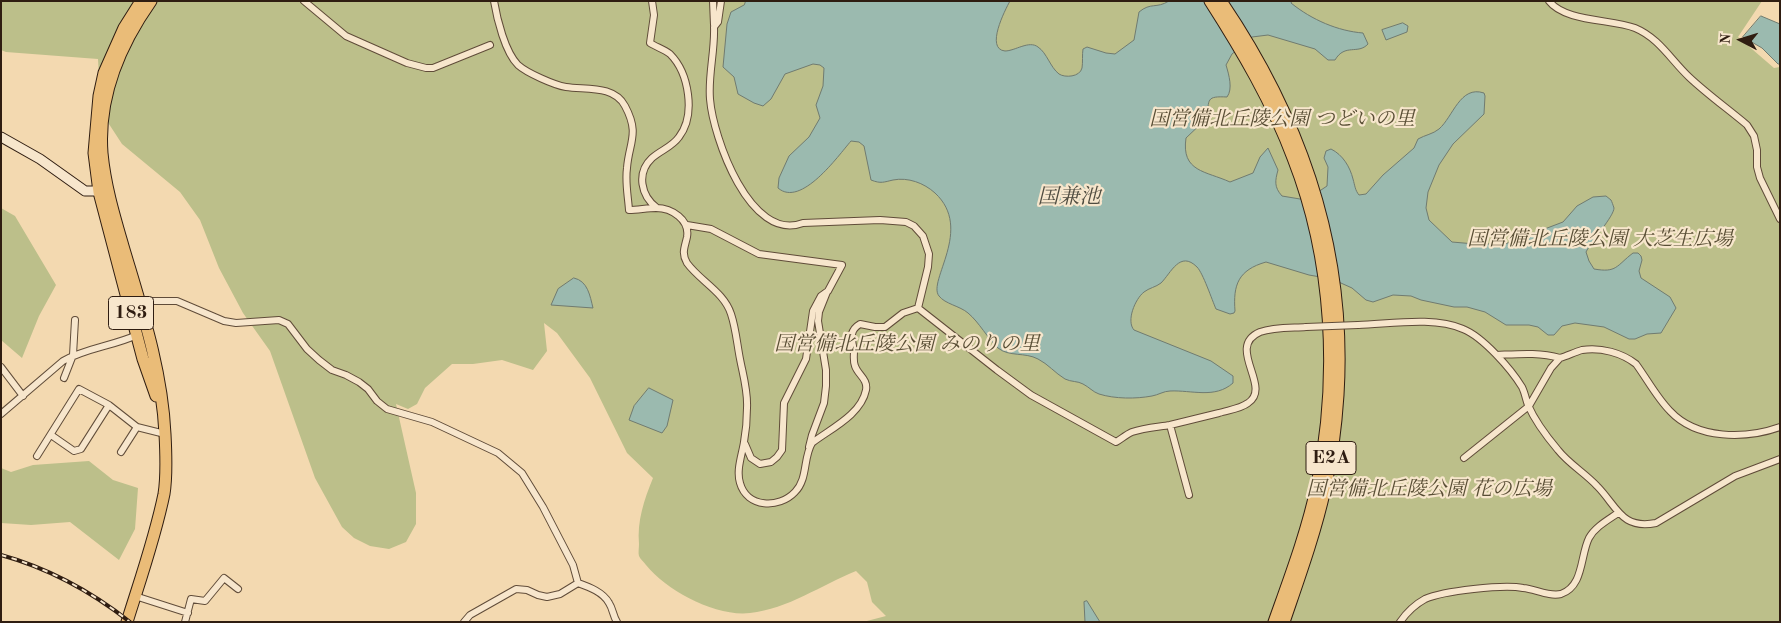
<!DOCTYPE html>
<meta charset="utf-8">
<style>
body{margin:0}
#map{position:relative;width:1781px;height:623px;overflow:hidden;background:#f3d9b0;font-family:"Old Standard TT",serif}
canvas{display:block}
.frame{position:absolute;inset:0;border:2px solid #2f1d11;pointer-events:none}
.north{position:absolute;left:1716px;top:15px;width:50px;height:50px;-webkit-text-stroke:4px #f7e6cc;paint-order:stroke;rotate:275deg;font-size:14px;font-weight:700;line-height:20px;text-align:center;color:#2f1d11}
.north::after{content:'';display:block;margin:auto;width:18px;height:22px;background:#2f1d11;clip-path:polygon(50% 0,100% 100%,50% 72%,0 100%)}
</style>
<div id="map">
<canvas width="1781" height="623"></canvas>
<div class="frame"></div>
<div class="north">N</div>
</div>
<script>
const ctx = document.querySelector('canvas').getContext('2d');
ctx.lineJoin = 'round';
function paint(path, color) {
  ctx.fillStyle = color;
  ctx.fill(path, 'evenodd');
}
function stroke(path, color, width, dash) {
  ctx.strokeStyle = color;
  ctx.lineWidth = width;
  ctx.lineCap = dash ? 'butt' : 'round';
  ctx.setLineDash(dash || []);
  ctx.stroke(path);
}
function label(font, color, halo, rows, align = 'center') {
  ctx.font = font + ' "Old Standard TT","Noto Serif JP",serif';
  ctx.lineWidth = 4.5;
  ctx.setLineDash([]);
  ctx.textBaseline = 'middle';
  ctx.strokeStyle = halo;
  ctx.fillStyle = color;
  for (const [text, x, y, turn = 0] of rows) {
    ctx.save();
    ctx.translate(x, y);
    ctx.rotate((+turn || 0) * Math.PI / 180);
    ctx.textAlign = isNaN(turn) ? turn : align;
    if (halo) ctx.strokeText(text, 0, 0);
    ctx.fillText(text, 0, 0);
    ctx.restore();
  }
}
paint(new Path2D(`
 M1,1H1762L1738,37L1774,68L1780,67V622H863L886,616L872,602L867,582L856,571C821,585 788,609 750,613C716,617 667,591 646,565C644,562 640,559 639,556C638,553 639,548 639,544C637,521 644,500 653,478L627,453L590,378L557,333L544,323L547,351L533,370L502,360L473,364H452L425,388L417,404L408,409L396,404L416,493V524L406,542L389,549L370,546L354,538L342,527L315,478L270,351L243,313L219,268L200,220L180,192L122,144L107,121L100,95L98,59L6,52L1,50Z
 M1,208L15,216L56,285L39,316L22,358L1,340Z
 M89,461L113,480L138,488L135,529L119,560L70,522L31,525L1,523V468L11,472L33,465Z`), '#bcbf8a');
const water = new Path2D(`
 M746,1H1010C1005,10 985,49 1005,51C1015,51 1029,40 1038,47C1047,53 1050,67 1059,74C1065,78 1080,77 1082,68C1083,62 1082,55 1083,49L1087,47L1106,53L1115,54L1134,40L1139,12C1151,2 1156,9 1169,1H1292L1291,3C1312,20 1338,31 1363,33L1368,44C1358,55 1345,43 1335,60H1328L1315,49L1268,35L1252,37L1232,54L1226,65C1229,75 1233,89 1227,97C1206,96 1209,99 1207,118L1186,138C1181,172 1206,171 1230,182L1253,173L1260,157L1268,148L1278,170C1275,181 1274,187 1282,196L1306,200L1327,186L1328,167L1324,158L1326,151L1331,149C1343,155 1350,167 1353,179C1355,186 1355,190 1359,195L1366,194L1383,175L1414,148L1418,139C1425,135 1433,134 1439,129C1453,117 1460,85 1484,93L1485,96L1484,114L1453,144L1439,165L1428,192L1426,208L1429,220L1452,242L1475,244H1505L1563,222L1577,206L1593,197L1606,196L1611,200C1612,202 1613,205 1614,208C1614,216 1591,242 1586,252L1589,261L1594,269C1617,273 1616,266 1633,253H1638L1641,256L1642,260L1639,271L1641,278L1670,297L1676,308L1661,333L1647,334L1635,339H1629L1604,327L1575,323L1562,326L1554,335H1548L1538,327L1529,325H1506L1485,312L1467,307H1454L1421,300L1411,296L1393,295L1373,302L1366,300L1352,288L1332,279L1309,275L1266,262C1238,270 1233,285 1235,311L1234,313L1230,314L1216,309C1212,300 1203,273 1197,267C1180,250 1171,273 1161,283C1156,287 1149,288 1144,292C1135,299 1126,321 1134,330L1211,361L1233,376V383C1215,399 1192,390 1170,391C1164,391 1158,395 1152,396C1136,399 1115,399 1099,394C1093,392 1089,387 1083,384C1078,381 1071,382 1065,379C1055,373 1048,364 1038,359C1025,352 1009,357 998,348C988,339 979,322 968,313C960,306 945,304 939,296C927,281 974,229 935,193C924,183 908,177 893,180C884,182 881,184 871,180L864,146L859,142L851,141C838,156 801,208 778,188L779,178L789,156L809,137L820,118L816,105L823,86L824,68L820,65L813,64L785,74L771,99L763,106L754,103L738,94L734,77L723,67L727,24L731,12L744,5Z
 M1761,16L1780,24V64H1778L1762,48L1743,37Z
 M1403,23L1408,26L1407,32L1386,40L1382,30Z
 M574,278C588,281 590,296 593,308L551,305L558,289Z
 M649,388L673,400L667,426L662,433L629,420L634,406Z
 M1087,601L1100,622H1085L1084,602Z`);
paint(water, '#9bbaaf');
stroke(water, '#707b70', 1);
const street = new Path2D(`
 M304,1L346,36L407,63L426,68H433L490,45
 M494,1C497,19 505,52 518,65C527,73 554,85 566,87C586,90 614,85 625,106C640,134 629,142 627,168C625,182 628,196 629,210C638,210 647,208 656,208C672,208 690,220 687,237C685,247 681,253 687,263C700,281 724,292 731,314C736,329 737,344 740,359C743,375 748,391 747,408C747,419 746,431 744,442C742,455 736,470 740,483C747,508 779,509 795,492C808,479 803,458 812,443C830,429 861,415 866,390C868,379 858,375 855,366C853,361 854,356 854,351C852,340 848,331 860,324L875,327H885L903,313L918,308
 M652,1L654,15L650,43C656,47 664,49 670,54C689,73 696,115 679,137C672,147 661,150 652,158C636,173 641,196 657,208
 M713,1L714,25
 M721,1L718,22L714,27C715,51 708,75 710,99C713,137 750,243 803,223L880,220L906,222L914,226L923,236L929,254L928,267L918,308
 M1549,1C1565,22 1612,19 1635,28C1659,38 1671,60 1689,77C1707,94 1728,109 1747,125L1754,136L1757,150V167L1760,178L1780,219
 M687,225L711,229L759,254L842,265L828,291L821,296L813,311L806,359L784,403L782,450L777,457L771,462L760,464L751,458L745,444
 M138,301H177L224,321L236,323L279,320L288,324L307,349L319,360L332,370L346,375L359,382L368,389L377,401L387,409L432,422L498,453L522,473L543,507L573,565L578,583
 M918,308L997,370L1031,395L1116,442C1121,439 1127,434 1132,432C1144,428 1158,427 1170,425C1186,421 1203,417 1219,413C1228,410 1240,409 1248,403C1273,387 1225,347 1260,332C1274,327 1292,328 1306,327
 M1358,325C1390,324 1434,316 1463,329C1483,337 1511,369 1522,387C1525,393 1526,400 1528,405C1535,421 1547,437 1558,450C1569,464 1585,473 1597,486C1617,506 1621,530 1656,523L1735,476L1780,459
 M1560,358C1567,356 1575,352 1582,350C1601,347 1622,353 1636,364C1647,379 1657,398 1670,411C1697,440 1746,439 1780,427
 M1,367L23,396
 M64,378L73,355L75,320
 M1,414L63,361C86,348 113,346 137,335
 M1170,425L1189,495
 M51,435L74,451L81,449L109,405
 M809,447L812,435L824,403L826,386V370L818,321L819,312L827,292
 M121,452L137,427
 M37,456L79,389L109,405L137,427L165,434
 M1464,458L1529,406L1551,368L1560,358C1539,352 1519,354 1497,355
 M135,596L188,613
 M185,622L191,599L205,601L224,578L238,589
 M464,622L470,615L516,589L527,590L538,595L547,597L560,594L578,583C589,587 603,592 609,603C613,609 613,616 617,622
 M1400,622C1407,612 1414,605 1425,599C1443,591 1504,584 1523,588C1535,589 1549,597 1561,594C1584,586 1580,556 1589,538C1595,527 1608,520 1618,513`);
const secondary = new Path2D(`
 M1,137L40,159L85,191H105`);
const highway = new Path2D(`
 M141,1L124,28L104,73L99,96L94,153L99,192L143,359L156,396
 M1210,1C1242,51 1272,102 1293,158C1333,260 1339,377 1317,485C1307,532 1290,577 1274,622
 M1221,1C1302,120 1347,250 1338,395C1336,426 1332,458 1325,489C1315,534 1299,578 1284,622
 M127,622C140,580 155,538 164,494C167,476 166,453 165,434C162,369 141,307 123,246C114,215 105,185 102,153C98,98 120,45 151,1`);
stroke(street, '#604c39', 8);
stroke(secondary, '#2f1d11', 11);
stroke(highway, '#2f1d11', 13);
stroke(street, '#f7e6cc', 6);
stroke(secondary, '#f7e6cc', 9);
stroke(highway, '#eabc78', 11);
const rail = new Path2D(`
 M1,555C48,568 92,592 130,622`);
stroke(rail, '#2f1d11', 4);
stroke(rail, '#f7e6cc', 2, [5.5]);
const streetBridge = new Path2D(`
 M1306,327L1358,325`);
stroke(streetBridge, '#604c39', 8, []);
stroke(streetBridge, '#f7e6cc', 6);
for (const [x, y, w] of [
 [131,313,45],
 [1331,458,50]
]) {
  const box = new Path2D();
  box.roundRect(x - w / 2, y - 16.5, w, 33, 4);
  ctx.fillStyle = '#f7e6cc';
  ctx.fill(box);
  stroke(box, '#2f1d11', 1);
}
label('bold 19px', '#2f1d11', null, [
 ["183",131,313],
 ["E2A",1331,458]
]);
label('italic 20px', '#594e35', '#f7e6cc', [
 ["国営備北丘陵公園 つどいの里",1282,120],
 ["国営備北丘陵公園 大芝生広場",1600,240],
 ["国営備北丘陵公園 みのりの里",907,345],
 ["国営備北丘陵公園 花の広場",1429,490]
]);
label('italic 21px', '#4f4c40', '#f7e6cc', [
 ["国兼池",1069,197]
]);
</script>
